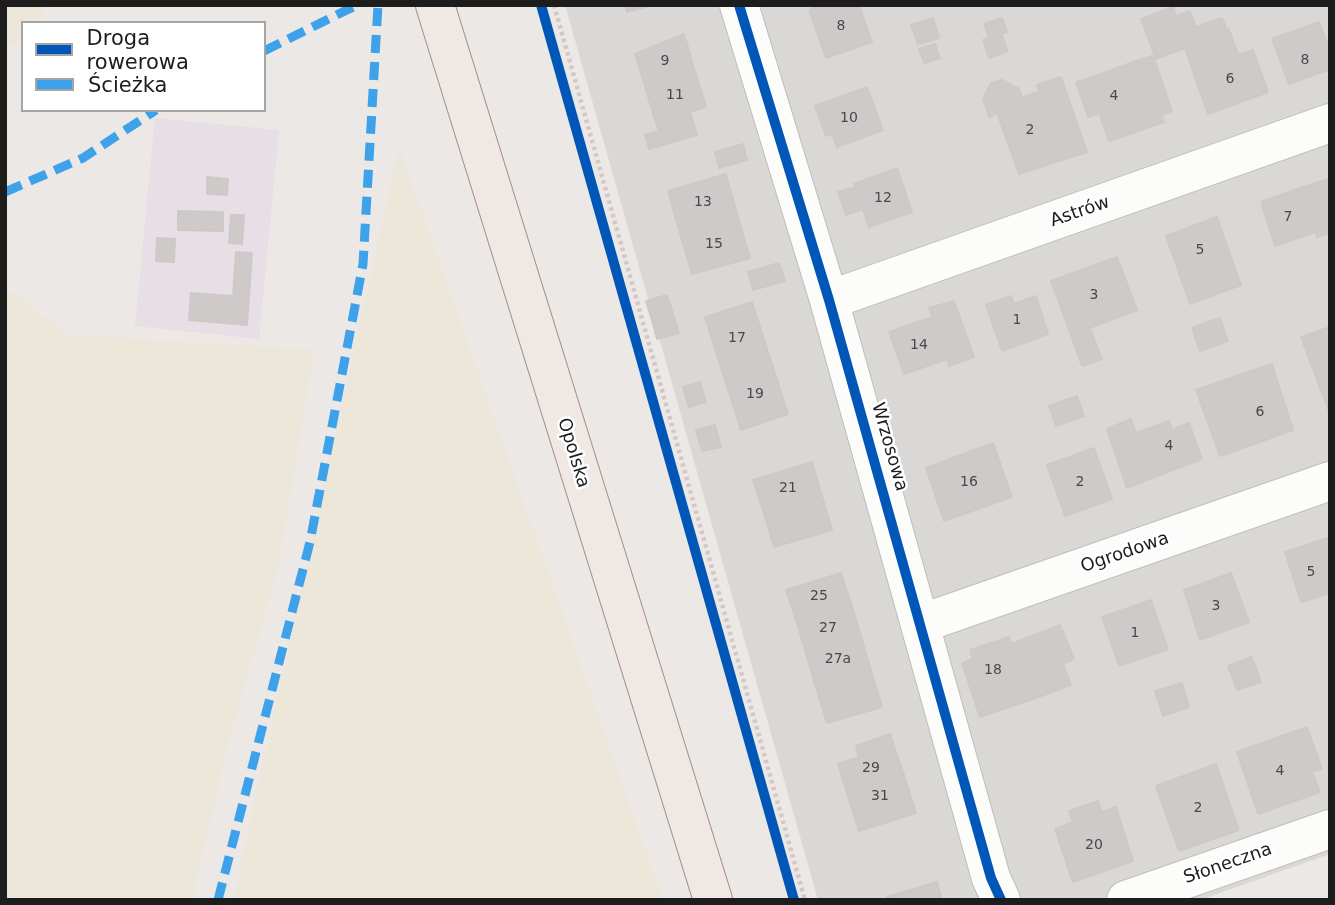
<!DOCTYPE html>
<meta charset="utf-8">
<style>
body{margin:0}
#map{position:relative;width:1335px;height:905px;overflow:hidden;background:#ebe8e6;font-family:"DejaVu Sans",sans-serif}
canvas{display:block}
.frame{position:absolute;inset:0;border:7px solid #1d1d1d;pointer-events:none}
.legend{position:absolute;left:21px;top:21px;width:245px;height:91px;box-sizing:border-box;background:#fff;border:2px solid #a5a5a5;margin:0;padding:9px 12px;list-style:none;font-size:21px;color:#1d1d1d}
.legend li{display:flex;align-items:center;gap:14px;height:35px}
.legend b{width:35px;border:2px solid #a5a5a5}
</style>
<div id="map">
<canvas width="1335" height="905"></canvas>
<div class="frame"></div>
<ul class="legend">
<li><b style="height:9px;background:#0057b8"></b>Droga rowerowa</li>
<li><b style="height:9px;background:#3da2ea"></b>Ścieżka</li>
</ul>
</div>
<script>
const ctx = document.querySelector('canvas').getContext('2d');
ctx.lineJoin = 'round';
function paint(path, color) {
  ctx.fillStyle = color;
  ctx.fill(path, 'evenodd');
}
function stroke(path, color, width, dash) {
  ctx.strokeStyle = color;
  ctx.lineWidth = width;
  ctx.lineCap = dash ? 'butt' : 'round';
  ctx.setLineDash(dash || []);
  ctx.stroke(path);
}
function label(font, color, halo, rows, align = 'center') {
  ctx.font = font + ' "DejaVu Sans",sans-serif';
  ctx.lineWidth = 5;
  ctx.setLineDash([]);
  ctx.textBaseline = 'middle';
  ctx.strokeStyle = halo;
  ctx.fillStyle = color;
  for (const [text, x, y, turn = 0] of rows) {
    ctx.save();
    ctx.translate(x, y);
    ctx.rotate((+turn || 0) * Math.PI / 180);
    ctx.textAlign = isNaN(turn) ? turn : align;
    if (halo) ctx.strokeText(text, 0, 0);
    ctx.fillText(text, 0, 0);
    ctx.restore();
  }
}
paint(new Path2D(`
 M565,5H1330V854L1200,900H818Z`), '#dad8d7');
paint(new Path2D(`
 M155,118L279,130L259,339L135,326Z`), '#e8dee6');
paint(new Path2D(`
 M5,5H47L35,23H23V38L5,48Z
 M399,147L663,900H233Z
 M5,288L70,335L314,350L279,564L230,737L192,900H5Z`), '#ece7d9');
const building = new Path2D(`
 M625,5H648L649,6L627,12Z
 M822,5H859L872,42L826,58L809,10Z
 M1173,7L1187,44L1184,45L1185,48L1156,59L1141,19Z
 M1190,11L1200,39L1187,44L1177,16Z
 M933,18L939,38L918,44L911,25Z
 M1002,18L1007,32L989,38L984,24Z
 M1222,18L1227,30L1200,39L1196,27Z
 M1319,22L1330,50V69L1289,84L1272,39Z
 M1229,29L1238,55L1218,62L1217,57L1191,66L1184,45Z
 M684,34L694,68L644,83L635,54Z
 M1002,34L1007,51L989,58L983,40Z
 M935,44L940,58L924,63L919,49Z
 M1253,50L1268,92L1208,114L1191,66L1217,57L1218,62Z
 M1153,56L1172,111L1161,115L1142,59Z
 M1142,59L1145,68L1128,74L1125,65Z
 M1125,65L1147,128L1109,141L1087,79Z
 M694,68L706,107L681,115L679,110L654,117L644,83Z
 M1145,68L1164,122L1147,128L1128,74Z
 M1061,77L1087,152L1065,159L1037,85Z
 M1087,79L1099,114L1088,117L1076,82Z
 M1002,80L1019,89L1022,98L995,107L997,113L989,117L983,99L991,83Z
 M867,87L883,130L837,147L832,134L826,136L815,106Z
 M1041,91L1062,147L1015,163L995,107Z
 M679,110L681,115L690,111L697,135L649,149L645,135L659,131L654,117Z
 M743,144L747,160L719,168L715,152Z
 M1060,147L1065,159L1019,174L1015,163Z
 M897,168L912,212L869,227L854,184Z
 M726,174L737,214L679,230L668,191Z
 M207,177L228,179L227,195L207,194Z
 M1328,179L1330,233L1317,237L1300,188Z
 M855,187L863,209L846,215L838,192Z
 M1300,188L1315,232L1275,246L1261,202Z
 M178,211L223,212V231L178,230Z
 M737,214L750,258L692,274L679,230Z
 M231,215H244L242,244L229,243Z
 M1217,217L1235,269L1184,287L1166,236Z
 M157,238L175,239L174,262L156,261Z
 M236,252L252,253L247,325L189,320L191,293L233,296Z
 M1117,257L1137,310L1071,335L1051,281Z
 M779,263L785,281L753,290L748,272Z
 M1235,269L1241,285L1190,304L1184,287Z
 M667,295L673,314L652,320L646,301Z
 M1011,296L1014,304L1036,296L1048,334L1002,351L986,305Z
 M954,301L974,357L949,366L947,359L950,358L929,308Z
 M752,302L770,358L723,374L705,317Z
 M673,314L679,333L657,339L652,320Z
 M935,316L950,358L904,374L889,332Z
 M1220,318L1228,341L1200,351L1192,328Z
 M1330,327V367L1314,372L1301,337Z
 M1090,328L1102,359L1082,366L1071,335Z
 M770,358L788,414L741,430L723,374Z
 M1272,364L1276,377L1227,395L1222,381Z
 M1330,367V414L1314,372Z
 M1276,377L1293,430L1246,447L1227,395Z
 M1222,381L1246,447L1220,456L1196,390Z
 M700,382L706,402L689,407L683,387Z
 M1077,396L1084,416L1056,426L1049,406Z
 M1131,419L1152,478L1127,488L1107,429Z
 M1169,421L1172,430L1189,423L1202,459L1152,478L1136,433Z
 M715,425L721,447L702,451L696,430Z
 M993,443L1012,497L944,521L926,468Z
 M1094,448L1112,499L1065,516L1047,465Z
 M812,462L822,496L764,514L753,480Z
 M822,496L832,530L774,547L764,514Z
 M1330,537V593L1301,602L1285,552Z
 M841,573L851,603L796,620L786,590Z
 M1231,573L1249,622L1200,640L1184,590Z
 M1151,600L1168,649L1119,666L1102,617Z
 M851,603L861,636L806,653L796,620Z
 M1060,625L1074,659L1025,678L1012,644Z
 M861,636L869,664L814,681L806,653Z
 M1009,637L1033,699L980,717L962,663L973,659L970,650Z
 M1252,657L1261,682L1237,690L1228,666Z
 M1063,663L1071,685L1033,699L1025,678Z
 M869,664L882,707L827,723L814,681Z
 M1182,683L1189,707L1163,716L1155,691Z
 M1307,727L1322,769L1312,772L1320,792L1258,814L1237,752Z
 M890,734L894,746L859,758L856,746Z
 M894,746L903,772L846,790L838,764Z
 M1216,764L1239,830L1179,851L1156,786Z
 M903,772L916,813L859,831L846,790Z
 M1098,801L1102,812L1116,807L1133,861L1073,882L1055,829L1073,822L1069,811Z
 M937,882L942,900H888L887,897Z`);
paint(building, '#cecac9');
stroke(building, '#cec9c7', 2);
const minor = new Path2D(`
 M739,5L829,300L991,878L1001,900
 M829,300L1330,123
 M920,624L1330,481
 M1126,900L1330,829`);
const major = new Path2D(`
 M435,5L713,900`);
stroke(minor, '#bebdbc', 40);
stroke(major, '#a08f84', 40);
stroke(new Path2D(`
 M554,5L805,900`), '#d5c7c8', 4.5, [3.5, 3.5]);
stroke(minor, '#fcfcfb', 38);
stroke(major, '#efe8e4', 38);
stroke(new Path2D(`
 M264,51L357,5
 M5,192L83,158L156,110
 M218,900L310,542L363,264L378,5`), '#3da2ea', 9, [18, 9]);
stroke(new Path2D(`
 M541,5L794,900
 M739,5L829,300L991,878L1001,900`), '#0057b8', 10);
label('14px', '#494848', null, [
 ["8",841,26],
 ["8",1305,60],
 ["9",665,61],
 ["6",1230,79],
 ["11",675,95],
 ["4",1114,96],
 ["10",849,118],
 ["2",1030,130],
 ["12",883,198],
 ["13",703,202],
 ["7",1288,217],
 ["15",714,244],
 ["5",1200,250],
 ["3",1094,295],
 ["1",1017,320],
 ["17",737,338],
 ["14",919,345],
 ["19",755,394],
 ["6",1260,412],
 ["4",1169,446],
 ["16",969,482],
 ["2",1080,482],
 ["21",788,488],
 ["5",1311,572],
 ["25",819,596],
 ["3",1216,606],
 ["27",828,628],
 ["1",1135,633],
 ["27a",838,659],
 ["18",993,670],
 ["29",871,768],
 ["4",1280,771],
 ["31",880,796],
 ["2",1198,808],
 ["20",1094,845]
]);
label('18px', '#1d1d1d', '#fff', [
 ["Astrów",1080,212,-19],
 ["Wrzosowa",889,447,74],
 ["Opolska",573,453,73],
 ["Ogrodowa",1125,553,-19],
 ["Słoneczna",1228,864,-19]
]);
</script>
